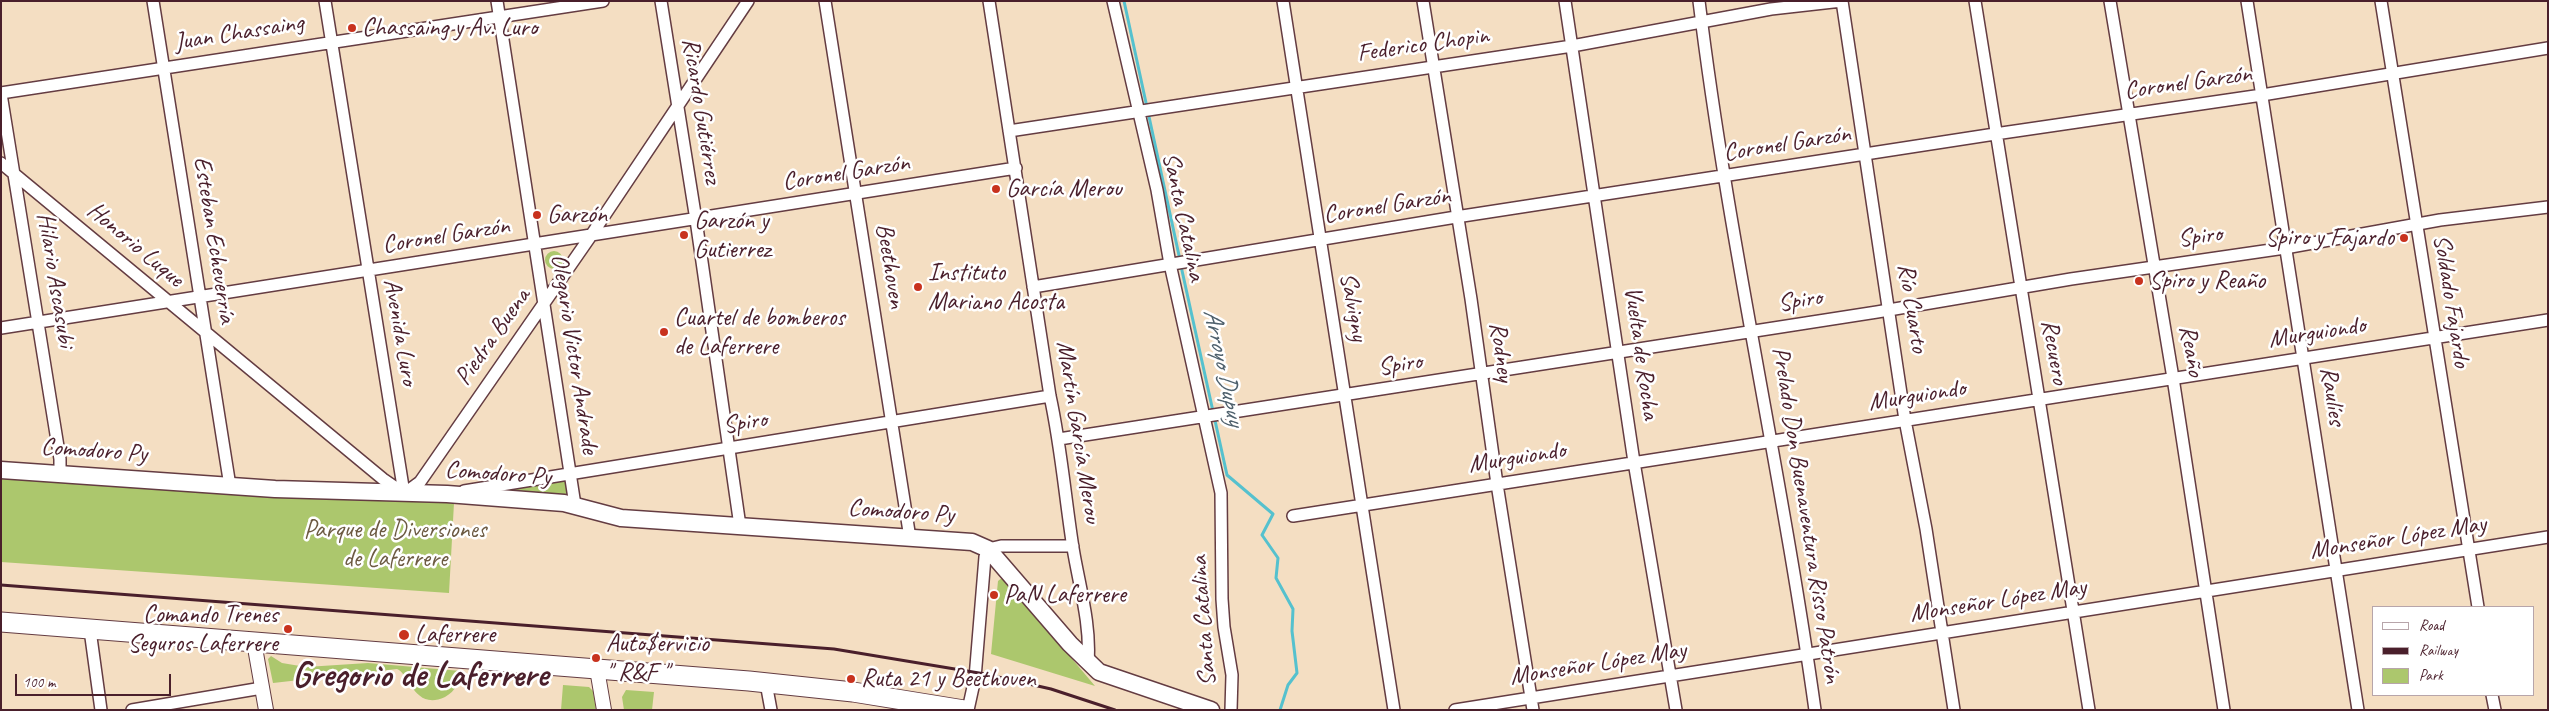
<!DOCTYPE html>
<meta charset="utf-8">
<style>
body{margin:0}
#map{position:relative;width:2549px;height:711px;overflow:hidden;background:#f4dec2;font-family:Caveat,sans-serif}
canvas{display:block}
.frame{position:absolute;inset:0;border:2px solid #4a1f2b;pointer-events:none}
.legend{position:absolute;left:2372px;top:606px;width:162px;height:90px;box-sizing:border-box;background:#fff;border:1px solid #b7a5aa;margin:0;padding:6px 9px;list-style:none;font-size:15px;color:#4a1f2b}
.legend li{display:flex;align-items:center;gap:10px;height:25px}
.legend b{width:25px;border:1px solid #b7a5aa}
.scale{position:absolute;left:15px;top:674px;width:156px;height:22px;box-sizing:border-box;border:2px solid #4a1f2b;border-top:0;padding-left:6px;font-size:15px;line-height:18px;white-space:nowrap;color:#4a1f2b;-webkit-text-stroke:4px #fff;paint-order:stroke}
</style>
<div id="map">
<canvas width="2549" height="711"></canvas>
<div class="frame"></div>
<ul class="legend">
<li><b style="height:6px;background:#fff"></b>Road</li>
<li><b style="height:6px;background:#4a1f2b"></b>Railway</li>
<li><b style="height:14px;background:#acc76d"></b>Park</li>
</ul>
<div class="scale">100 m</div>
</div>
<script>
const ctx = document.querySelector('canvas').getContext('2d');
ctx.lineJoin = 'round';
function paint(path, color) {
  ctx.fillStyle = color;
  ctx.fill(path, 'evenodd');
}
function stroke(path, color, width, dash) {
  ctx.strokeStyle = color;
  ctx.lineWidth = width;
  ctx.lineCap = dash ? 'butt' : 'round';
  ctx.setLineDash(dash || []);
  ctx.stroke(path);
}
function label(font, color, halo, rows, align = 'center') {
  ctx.font = font + ' Caveat,sans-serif';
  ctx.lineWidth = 5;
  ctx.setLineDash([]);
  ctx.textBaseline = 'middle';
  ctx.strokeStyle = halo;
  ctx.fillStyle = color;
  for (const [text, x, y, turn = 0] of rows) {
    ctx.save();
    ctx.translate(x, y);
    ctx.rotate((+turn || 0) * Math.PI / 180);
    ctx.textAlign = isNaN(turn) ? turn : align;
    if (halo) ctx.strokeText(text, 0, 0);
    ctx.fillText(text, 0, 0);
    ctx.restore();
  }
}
paint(new Path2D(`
 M545 260a9 9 0 1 1 18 0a9 9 0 1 1-18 0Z
 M1,476L454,503L449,593L1,562Z
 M563,480L566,481L568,497L501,492V490Z
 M1003,577L1095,686L991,654L998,581Z
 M271,656L282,663L306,667L368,663L461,671C459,682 456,691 445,697C414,711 410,674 397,669L273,683L268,659Z
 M563,685L589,687L593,691L596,710H561Z
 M626,690L654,692L652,710H624L622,697Z`), '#acc76d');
stroke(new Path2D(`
 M1124,1L1180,260
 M1181,266L1227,475L1273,514L1262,535L1278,558L1276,578L1293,609L1292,631L1297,673L1288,685L1280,710`), '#55c1ce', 3);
const minor = new Path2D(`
 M153,1L230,486
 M325,1L404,493
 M497,1L575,505
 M661,1L696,220L740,526
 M825,1L910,538
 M989,1L1050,396C1061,446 1065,497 1073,548C1079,585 1091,624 1088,662
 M1113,1L1157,190L1170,264L1221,493L1222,599L1224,627L1232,675L1231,710
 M1283,1L1394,710
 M1423,1L1471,299L1497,484L1533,710
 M1565,1L1634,462L1676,710
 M1699,1C1728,239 1782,473 1815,710
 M1842,1L1905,420L1926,529L1954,710
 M1975,1L2089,710
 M2110,1L2173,378L2224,710
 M2247,1L2358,710
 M2381,1L2478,607
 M1,93L603,1
 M1,94L60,459V474
 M1009,131L1572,46L1771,9L1842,1
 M1,163L383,479L402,492
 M1033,287L1456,217L1995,134L2262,95L2548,48
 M1,328L1016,168
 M1059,439L1877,312L2071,279L2285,248L2440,220L2548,207
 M464,491L1050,396
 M405,493L420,482L590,237L748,1
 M1293,516L2548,320
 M90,630L101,710
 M766,683L771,710
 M2492,695L2495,710
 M132,710L262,688
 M968,710L975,678L985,557L988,549L1001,546H1073
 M1455,710L2548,537`);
const tertiary = new Path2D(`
 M254,642L266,710
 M597,669L604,710`);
const secondary = new Path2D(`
 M1,470L275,489L447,494L564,503L621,518L972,542L988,549L1070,644L1099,672L1211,710`);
const primary = new Path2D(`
 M1,622L749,681L853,692L964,710`);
stroke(minor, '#643c42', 14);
stroke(tertiary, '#643c42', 16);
stroke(secondary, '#643c42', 19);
stroke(primary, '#643c42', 21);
stroke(minor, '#fff', 11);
stroke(tertiary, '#fff', 14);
stroke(secondary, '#fff', 16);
stroke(primary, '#fff', 19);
stroke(new Path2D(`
 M1,585L834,649L985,674L1051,689L1115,710`), '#4a1f2b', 3);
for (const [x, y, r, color] of [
 [352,28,5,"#c8321e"],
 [996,189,5,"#c8321e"],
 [537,215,5,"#c8321e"],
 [684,235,5,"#c8321e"],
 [2404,238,5,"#c8321e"],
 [2139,281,5,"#c8321e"],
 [918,287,5,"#c8321e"],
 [664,332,5,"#c8321e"],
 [994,595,5,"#c8321e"],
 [288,629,5,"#c8321e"],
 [404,635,6,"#c8321e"],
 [596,658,5,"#c8321e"],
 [851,679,5,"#c8321e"]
]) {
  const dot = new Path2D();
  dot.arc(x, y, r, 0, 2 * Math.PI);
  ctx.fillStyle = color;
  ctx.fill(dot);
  stroke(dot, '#fff', 2);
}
label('25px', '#4a1f2b', '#fff', [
 ["Chassaing y Av. Luro",362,28],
 ["García Merou",1006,189],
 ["Garzón",547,215],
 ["Garzón y",694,221],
 ["Gutierrez",694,250],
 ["Spiro y Fajardo",2394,238,"right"],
 ["Instituto",928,273],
 ["Mariano Acosta",928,302],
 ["Spiro y Reaño",2149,281],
 ["Cuartel de bomberos",674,318],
 ["de Laferrere",674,347],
 ["PaN Laferrere",1004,595],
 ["Comando Trenes",278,615,"right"],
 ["Seguros Laferrere",278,644,"right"],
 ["Laferrere",415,635],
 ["Auto$ervicio",606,644],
 ["'' R&F ''",606,673],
 ["Ruta 21 y Beethoven",861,679]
], 'left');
label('25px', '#4a1f2b', '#fff', [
 ["Juan Chassaing",239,33,-9],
 ["Federico Chopin",1423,45,-8],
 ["Coronel Garzón",2188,83,-8],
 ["Ricardo Gutiérrez",701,111,81],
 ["Coronel Garzón",1787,144,-9],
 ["Coronel Garzón",846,173,-9],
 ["Coronel Garzón",1387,206,-9],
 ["Santa Catalina",1183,217,78],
 ["Coronel Garzón",446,236,-9],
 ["Spiro",2200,237,-8],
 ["Esteban Echeverría",214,240,81],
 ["Honorio Luque",135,245,40],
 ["Beethoven",890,266,81],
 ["Hilario Ascasubi",55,280,81],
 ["Spiro",1800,301,-9],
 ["Soldado Fajardo",2451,301,81],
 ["Salvigny",1353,307,80],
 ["Río Cuarto",1912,308,81],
 ["Avenida Luro",400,332,80],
 ["Murguiondo",2317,333,-9],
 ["Piedra Buena",493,337,-55],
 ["Reaño",2191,351,80],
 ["Rodney",1501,352,82],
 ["Recuero",2054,352,80],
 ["Vuelta de Rocha",1641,353,82],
 ["Olegario Victor Andrade",574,354,81],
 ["Spiro",1400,365,-9],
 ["Murguiondo",1917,396,-9],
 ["Raulíes",2332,396,81],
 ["Spiro",745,423,-9],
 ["Martín García Merou",1078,432,81],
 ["Comodoro Py",94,451,4],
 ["Murguiondo",1517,458,-9],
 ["Comodoro Py",498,474,4],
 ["Comodoro Py",901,512,4],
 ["Prelado Don Buenaventura Risso Patrón",1806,515,81],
 ["Monseñor López May",2398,538,-9],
 ["Monseñor López May",1998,601,-9],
 ["Santa Catalina",1204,621,-94],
 ["Monseñor López May",1598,664,-9]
]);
label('25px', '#6c5a42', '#fff', [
 ["Parque de Diversiones",395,530],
 ["de Laferrere",395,559]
]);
label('italic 26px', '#4e606c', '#fff', [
 ["Arroyo Dupuy",1223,367,78]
]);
label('bold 35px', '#4a1f2b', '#fff', [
 ["Gregorio de Laferrere",420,677]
]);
</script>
